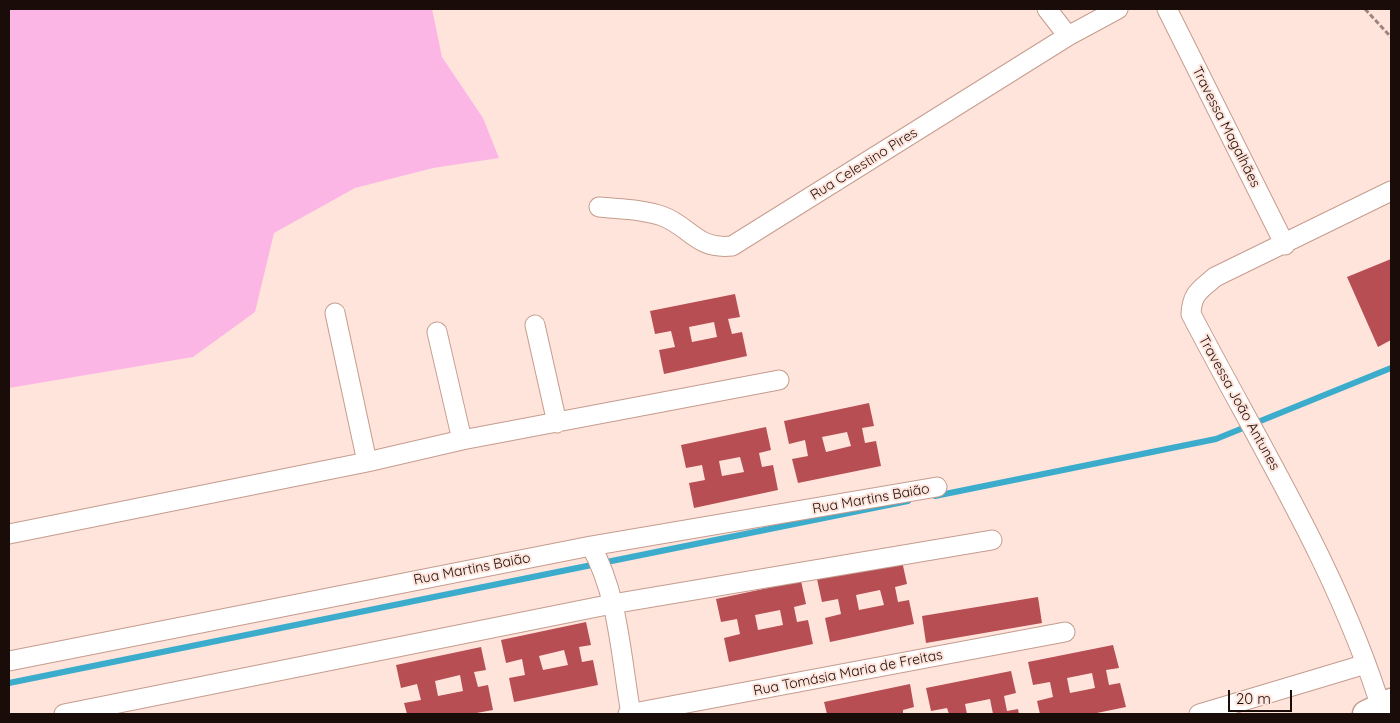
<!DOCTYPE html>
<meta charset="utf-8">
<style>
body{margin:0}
#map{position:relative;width:1400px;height:723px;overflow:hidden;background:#ffe4db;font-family:Quicksand,sans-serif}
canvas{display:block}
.frame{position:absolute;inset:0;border:10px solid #1a0c08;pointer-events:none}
.scale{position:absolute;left:1228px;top:690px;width:64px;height:22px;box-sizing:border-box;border:2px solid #1a0c08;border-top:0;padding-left:6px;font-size:15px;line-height:18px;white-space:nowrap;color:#1a0c08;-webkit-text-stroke:4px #ffe4db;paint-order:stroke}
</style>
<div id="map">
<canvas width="1400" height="723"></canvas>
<div class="frame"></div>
<div class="scale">20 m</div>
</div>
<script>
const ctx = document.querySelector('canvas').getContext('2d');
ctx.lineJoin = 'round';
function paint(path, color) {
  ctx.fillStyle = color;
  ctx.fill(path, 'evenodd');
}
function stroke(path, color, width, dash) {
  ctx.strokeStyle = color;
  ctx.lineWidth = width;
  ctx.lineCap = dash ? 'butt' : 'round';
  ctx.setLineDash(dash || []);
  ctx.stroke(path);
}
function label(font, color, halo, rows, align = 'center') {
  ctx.font = font + ' Quicksand,sans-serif';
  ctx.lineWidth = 4;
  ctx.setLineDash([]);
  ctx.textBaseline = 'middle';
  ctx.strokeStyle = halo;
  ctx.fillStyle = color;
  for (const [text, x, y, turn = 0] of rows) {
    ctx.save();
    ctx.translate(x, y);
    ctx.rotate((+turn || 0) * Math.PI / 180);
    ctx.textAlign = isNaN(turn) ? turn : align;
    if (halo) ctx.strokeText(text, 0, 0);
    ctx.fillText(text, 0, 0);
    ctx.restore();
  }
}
paint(new Path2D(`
 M9,9H432L442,57L483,118L499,158L433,168L355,188L274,233L255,312L193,357L9,388Z`), '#fcb6e5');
stroke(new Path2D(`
 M935,496L1216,439L1391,368
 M9,683L908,501`), '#3baccb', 6);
paint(new Path2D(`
 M1391,259V340L1378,347L1347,277Z
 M735,294L740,317L728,319L732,334L742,332L747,356L664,374L659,350L675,347L671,331L655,334L650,311ZM714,322L717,337L692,342L689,327Z
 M869,403L874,426L862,428L865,443L876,441L881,466L798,483L792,459L808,456L805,440L789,444L784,421ZM847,432L851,446L826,452L822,437Z
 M766,427L771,450L759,453L762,467L773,465L778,490L694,508L689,483L705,480L702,465L686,468L681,445ZM740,457L744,472L722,476L719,461Z
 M902,561L907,584L895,587L898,602L909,600L914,624L830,642L825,618L841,614L838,599L822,602L817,579ZM880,590L884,605L859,610L856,595Z
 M801,581L806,604L794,607L797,622L808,620L813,644L729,662L724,638L740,634L737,619L721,622L716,599ZM780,610L783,625L758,630L755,615Z
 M1038,597L1042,623L926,643L922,616Z
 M586,622L591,645L579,647L582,662L593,660L598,685L514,702L509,678L525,675L522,659L506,663L501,640ZM564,650L568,665L543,670L539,656Z
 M1113,645L1119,668L1106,670L1109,685L1120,683L1126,707L1092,714H1040L1037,701L1053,697L1050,682L1033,685L1028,662ZM1092,673L1095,688L1070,693L1067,678Z
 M481,647L486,670L474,672L478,687L488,685L493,710L471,714H407L404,703L421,700L417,684L401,688L396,665ZM460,675L463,691L438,696L435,681Z
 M1011,671L1016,693L1004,696L1007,711L1018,709L1019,714H993L990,699L965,704L967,714H949L947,708L931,711L926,688Z
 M910,684L914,707L903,710V714H827L824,702Z`), '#b64e53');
const minor = new Path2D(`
 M1047,9L1068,36
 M1167,9L1285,245
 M599,207C619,209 643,209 662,216C690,226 696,250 732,246L1068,36L1118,9
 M335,313L367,462
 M535,325L557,423
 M437,332L462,440
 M9,534L367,462L462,440L779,380
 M591,546C619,596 621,659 631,714
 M9,661L591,546L937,487
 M64,714L612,604L992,540
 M628,714L1065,632
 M1199,714L1366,664
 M1383,714C1340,572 1259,445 1191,314C1192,293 1200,290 1215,277L1391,191`);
const secondary = new Path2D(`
 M1366,714L1391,702`);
stroke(minor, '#c59c8e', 21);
stroke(secondary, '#c59c8e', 29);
stroke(new Path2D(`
 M1365,9L1391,37`), '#9b857e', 3, [5, 2.5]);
stroke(minor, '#fff', 19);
stroke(secondary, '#fff', 26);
label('14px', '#1a0c08', '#ffe4db', [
 ["Travessa Magalhães",1226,127,63],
 ["Rua Celestino Pires",864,164,-32],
 ["Travessa João Antunes",1239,403,61],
 ["Rua Martins Baião",871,499,-10],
 ["Rua Martins Baião",472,569,-11],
 ["Rua Tomásia Maria de Freitas",848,673,-11]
]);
</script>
